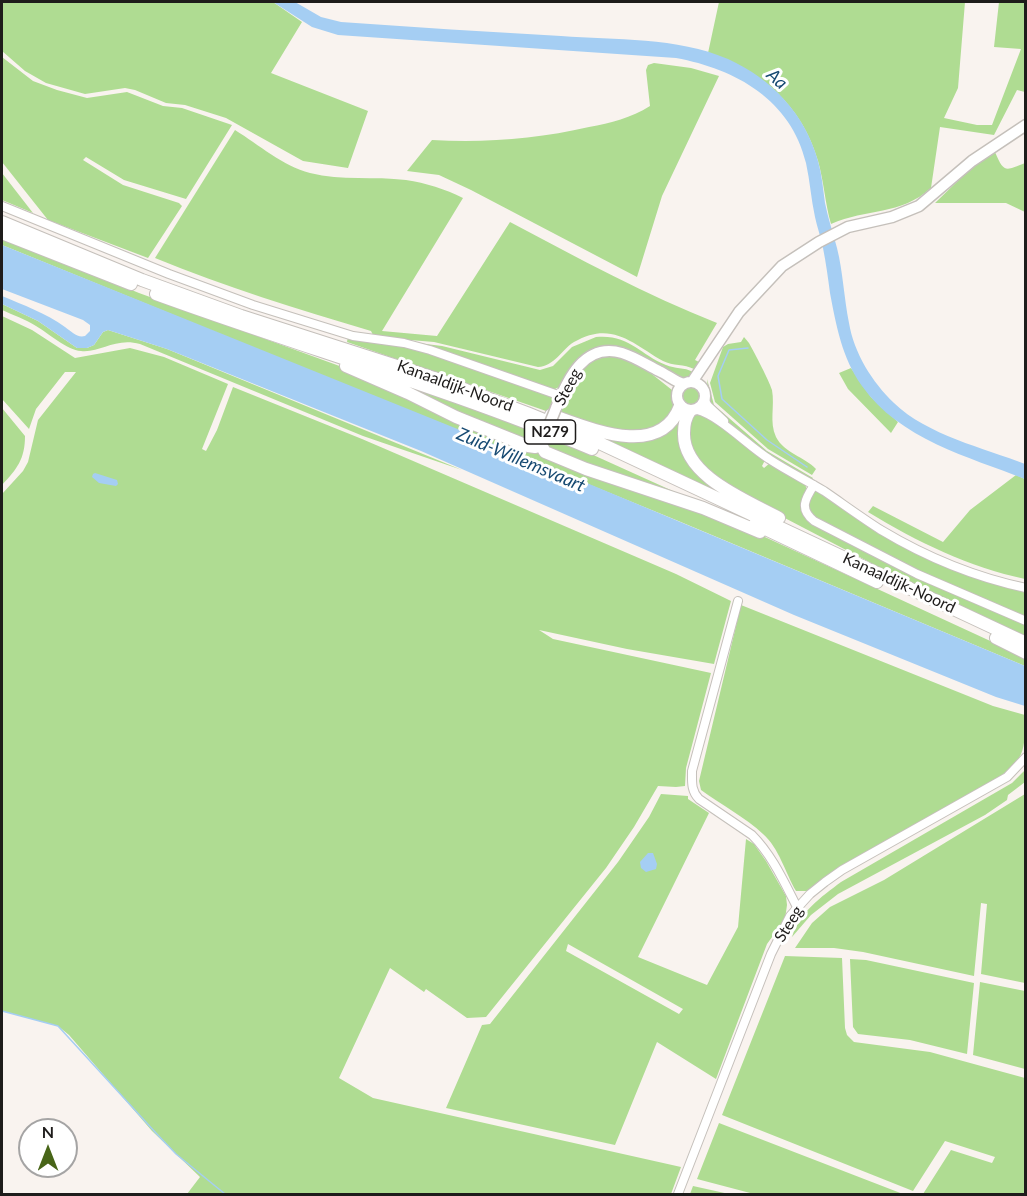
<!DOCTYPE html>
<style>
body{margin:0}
#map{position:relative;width:1027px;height:1196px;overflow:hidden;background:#f9f3ef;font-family:Lato,sans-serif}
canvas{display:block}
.frame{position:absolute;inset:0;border:3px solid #1e1c1b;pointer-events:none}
.north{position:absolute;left:18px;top:1118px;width:60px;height:60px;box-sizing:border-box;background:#fff;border:2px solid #a5a4a4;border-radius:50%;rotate:0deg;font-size:16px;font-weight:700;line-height:24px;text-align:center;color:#1e1c1b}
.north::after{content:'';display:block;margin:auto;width:21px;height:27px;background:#486518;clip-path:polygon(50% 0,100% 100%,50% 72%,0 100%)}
</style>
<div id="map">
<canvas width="1027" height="1196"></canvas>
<div class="frame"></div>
<div class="north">N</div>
</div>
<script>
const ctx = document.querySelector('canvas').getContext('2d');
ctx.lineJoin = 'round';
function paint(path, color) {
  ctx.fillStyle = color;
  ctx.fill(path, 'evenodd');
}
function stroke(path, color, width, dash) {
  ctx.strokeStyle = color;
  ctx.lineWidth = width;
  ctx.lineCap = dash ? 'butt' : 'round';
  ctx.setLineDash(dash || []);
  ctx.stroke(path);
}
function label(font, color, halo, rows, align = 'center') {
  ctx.font = font + ' Lato,sans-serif';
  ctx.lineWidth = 6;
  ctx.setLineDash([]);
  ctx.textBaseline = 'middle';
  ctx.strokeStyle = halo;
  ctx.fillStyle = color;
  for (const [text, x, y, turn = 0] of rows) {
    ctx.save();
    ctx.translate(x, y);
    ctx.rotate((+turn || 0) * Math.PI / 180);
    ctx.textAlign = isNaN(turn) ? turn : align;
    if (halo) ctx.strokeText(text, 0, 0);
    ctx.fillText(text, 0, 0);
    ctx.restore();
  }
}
paint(new Path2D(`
 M2,2H273L302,22L271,73L368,111L348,168L303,161L226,118L185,105L166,103L135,90L125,88L85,94L46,83L25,71L2,51Z
 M719,2H965L958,88L944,118L977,125H992L1021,49L994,47L999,2H1025V92L1017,90L994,135L940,127L931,188C900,216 867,208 831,224C825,203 824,182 818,161C802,106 762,70 708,53Z
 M2,57L33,81L57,90L87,98L127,92L163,106L182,108L232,125L186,199L124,180L86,157L83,160L123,185L179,203L182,206L148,258L48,220L2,162Z
 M654,63L691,68L719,76L662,196L637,277L471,190L439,175L407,171L432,140C485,143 537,139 589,127C611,123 631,118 650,106L646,70L648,65Z
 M235,130C259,145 283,166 310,173C342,181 374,176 406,180C426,183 445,189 463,198L382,331L437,336L510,222C578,258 646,295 717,323L695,360L699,362L694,369C684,364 673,366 663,361C633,344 612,320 574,342C561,350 555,366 538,367L434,342L374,337L371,331C298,309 225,287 155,258Z
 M995,152C1004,173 1005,171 1025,163V212L1006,203H935L969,170Z
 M2,173L33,213L2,200Z
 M2,237L139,293L345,368L728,520L1025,657V666L676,520L2,245Z
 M2,304L38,321L77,348H87L94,345L103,332L108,330L167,349L462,470L363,436L140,344C115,337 101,353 81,351C67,350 48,333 36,326C25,319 13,315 2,310Z
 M2,316L32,330L75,358L130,348L164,357L228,384L202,449L206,451L217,430L233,387L362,439L676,574L731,601L714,664L627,649L539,630L553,639L711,673L686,768L685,786L676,787L658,786L634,827L606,868L486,1017L467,1018L426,989L424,992L390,968L339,1078L373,1098L681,1167L671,1194H187L200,1177L152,1131L69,1035L58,1026L2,1011V494L23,471L28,462L38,420L76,372H65L36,409L29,429L2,399Z
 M348,336L417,348L552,397L554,400L549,412L347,342Z
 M596,337C629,334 639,354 666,365C675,369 684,367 693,372L692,379L685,380L603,348L561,386L553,390L418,343L442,346L540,370L553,366L572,347Z
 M744,337L749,343C755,354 769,380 772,390C775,406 769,422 776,437C784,453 805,457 816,469L812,475L768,449L715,402L710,383L723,347L728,344L741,342Z
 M606,355L622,357L643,367L672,390L676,406L669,421L636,434L558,415L573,379L586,363Z
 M851,368L871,397L898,422L891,433L848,389L839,373Z
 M370,370L541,432L535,443L457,416Z
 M707,379L714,405L767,451L813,478L811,481L788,469L737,431L723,417L709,402Z
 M682 396a9 9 0 1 1 18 0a9 9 0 1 1-18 0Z
 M2,408L25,436C25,459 17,469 2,485Z
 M682,410L687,455L779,521L548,415L636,438Z
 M695,413L703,414L765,460L762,466L764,468L770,463L805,484L807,490L805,514L1025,623V639L917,587L733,491L718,482L688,448L690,416Z
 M549,435L717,511L550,452L545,445Z
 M1016,475L1025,479V579C969,567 917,542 868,512L873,506L943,542L970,510Z
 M814,492H821L888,537L1025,591V619L957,590L811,516L807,503Z
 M741,605L993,706L1025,715C1025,753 1025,759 994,781L808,891H796C785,872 779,848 763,834C746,818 720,804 701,790L699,781Z
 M1025,770V782L1008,795L1007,800L985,815L838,894L811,915L792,937C800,912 821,897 841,882L1012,783Z
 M661,794L688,796V799L709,813L638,957L707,985L738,927L746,839L754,844L766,861L786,896L787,905L785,919L767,944L716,1079L657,1042L615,1145L446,1108L482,1025L490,1024L618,862L649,817ZM568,944L683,1009L679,1014L566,951Z
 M1025,794V983L981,974L987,904L981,903L974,976L863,952L834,948H795L812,923L830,907L884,880Z
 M785,956L842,958L845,1028L847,1035L854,1042L930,1052L1025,1078V1194H923L951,1150L992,1163L995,1157L945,1141L913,1191L722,1115Z
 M850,959L866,960L974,983L967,1054L910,1040L858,1034L853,1027Z
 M980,982L1025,991V1069L973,1055Z
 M719,1123L903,1194H754L697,1179Z
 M693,1186L729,1194H690Z`), '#afdc92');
paint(new Path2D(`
 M273,2H295L321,17L341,22C414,27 488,32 561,36C615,40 677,37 728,59C772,79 805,114 818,161C822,175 823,189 825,203C828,218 833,233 837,248C843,272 844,298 849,323C854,353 872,382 894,403C927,435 984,448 1025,464V479C969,457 899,439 862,386C842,358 836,325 830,293C828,278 826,263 823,248C821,237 817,227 815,217C811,199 810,181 806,163C791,100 736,69 676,58L338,35L312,27Z
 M2,245L460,430L1025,666V706L996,697L794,615L421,451L167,349L108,330L103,332L94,345L87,348H77L38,321L2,304V296C23,305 46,313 65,327C72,332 77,338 85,336L90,331V325L83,320L2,289Z
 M95,473L117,480L118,484L116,486L99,483L92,477L93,474Z
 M648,853H653L657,864L656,869L646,872L641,868L640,862Z`), '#a5cef3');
stroke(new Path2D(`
 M748,348L729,350L718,376L722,399L767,440L807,467
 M2,1011L58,1026L155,1132L176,1154L225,1194`), '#a5cef3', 1.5);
const minor = new Path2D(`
 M2,206L169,274L253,305L353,336L404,343L430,350L561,396
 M705,401L708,406L724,421
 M697,410C720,416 748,446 769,459C787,471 806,480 824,491C843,504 862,518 881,530C926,557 974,577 1026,588
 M814,485C805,499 799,509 814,521L917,574L1026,621
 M738,601L692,771C692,782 691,791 699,799L752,835C772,855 784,882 797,907
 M678,1194L771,954L790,916L810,894L825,882L842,870L1007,777L1026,757`);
const major = new Path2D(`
 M677 396a14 14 0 1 1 28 0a14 14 0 1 1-28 0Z
 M692,382L739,312L782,266L819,242L848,227L892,217L919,206L972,161L1026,125
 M556,408C567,380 584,342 622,353C635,357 647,365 659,371C668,375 675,382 684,384`);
const highway = new Path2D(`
 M2,222L142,280L241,316L437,379L527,413L593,440L1026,643
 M2,233L131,284
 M156,294C301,347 449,389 592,449
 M346,366L408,393L456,417L528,446L535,447L541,445L545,452L586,469L703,508L760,532
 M690,411C685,418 684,424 684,433C683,476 746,500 779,518
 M551,415C589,428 660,460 680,406
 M755,524L877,582
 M996,638L1026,653`);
stroke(minor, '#c5c0bb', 10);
stroke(major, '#c5c0bb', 13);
stroke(highway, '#c5c0bb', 14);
stroke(minor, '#fff', 8);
stroke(major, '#fff', 10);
stroke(highway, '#fff', 12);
const majorBridge = new Path2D(`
 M544,438L556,408`);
stroke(majorBridge, '#c5c0bb', 13, []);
stroke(majorBridge, '#fff', 10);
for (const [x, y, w] of [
 [550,432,51]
]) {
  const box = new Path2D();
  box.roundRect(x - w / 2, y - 12, w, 24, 4.5);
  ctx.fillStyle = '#fff';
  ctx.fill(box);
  stroke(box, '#1e1c1b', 1.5);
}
label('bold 15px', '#1e1c1b', null, [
 ["N279",550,432]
]);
label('16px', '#1e1c1b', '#fff', [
 ["Kanaaldijk-Noord",455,386,20],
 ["Steeg",568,387,-62],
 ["Kanaaldijk-Noord",899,583,25],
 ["Steeg",789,924,-58]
]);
label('italic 18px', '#174a72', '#fff', [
 ["Aa",777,79,42],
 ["Zuid-Willemsvaart",521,460,23]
]);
</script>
